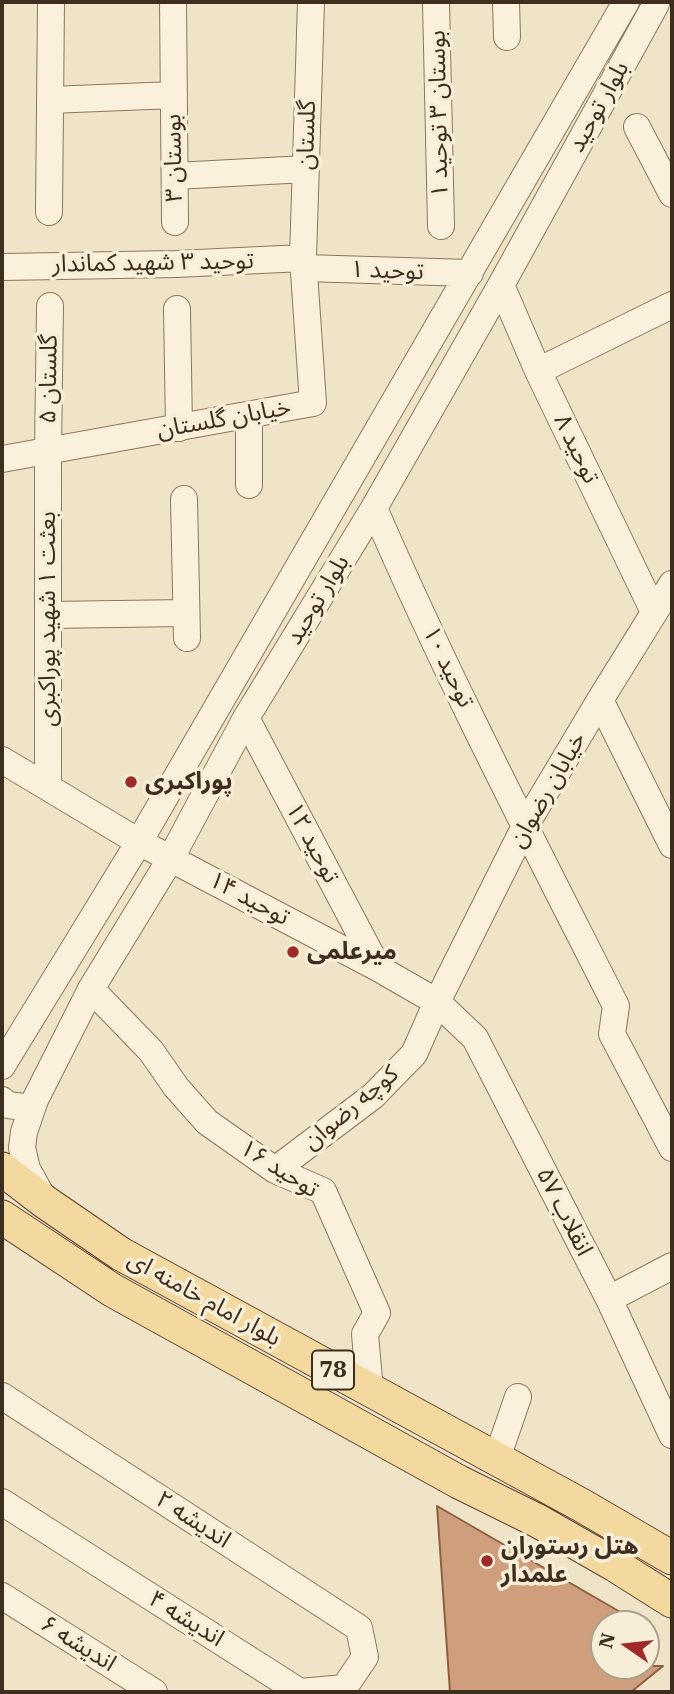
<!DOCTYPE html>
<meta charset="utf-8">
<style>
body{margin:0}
#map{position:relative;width:674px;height:1694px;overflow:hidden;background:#f0e4c8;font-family:"IBM Plex Serif",serif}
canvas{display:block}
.frame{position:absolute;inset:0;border:4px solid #3d2e20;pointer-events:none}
.north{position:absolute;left:590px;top:1610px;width:70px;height:70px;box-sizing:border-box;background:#f7eed8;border:2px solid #ada18e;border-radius:50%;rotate:284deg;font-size:19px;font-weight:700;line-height:28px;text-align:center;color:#3d2e20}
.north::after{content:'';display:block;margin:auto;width:24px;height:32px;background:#9e2a2b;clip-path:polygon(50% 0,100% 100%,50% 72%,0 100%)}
</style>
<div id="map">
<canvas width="674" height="1694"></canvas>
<div class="frame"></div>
<div class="north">N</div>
</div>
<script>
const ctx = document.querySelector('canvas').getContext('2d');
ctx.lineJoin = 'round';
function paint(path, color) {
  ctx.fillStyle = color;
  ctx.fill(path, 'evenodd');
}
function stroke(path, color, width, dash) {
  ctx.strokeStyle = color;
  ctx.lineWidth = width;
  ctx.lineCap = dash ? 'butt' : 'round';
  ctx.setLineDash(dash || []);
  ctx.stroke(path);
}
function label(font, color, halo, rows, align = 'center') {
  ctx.font = font + ' "IBM Plex Serif","Noto Sans Arabic",serif';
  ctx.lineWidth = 7;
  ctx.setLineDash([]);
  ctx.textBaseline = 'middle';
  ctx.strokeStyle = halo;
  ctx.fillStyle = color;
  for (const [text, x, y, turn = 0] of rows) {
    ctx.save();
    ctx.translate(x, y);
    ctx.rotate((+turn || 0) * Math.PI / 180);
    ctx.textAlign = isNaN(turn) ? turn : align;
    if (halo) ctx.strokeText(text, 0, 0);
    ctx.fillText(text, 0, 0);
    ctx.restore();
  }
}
const building = new Path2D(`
 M437,1506L641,1624H604V1666H663L631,1692H450Z`);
paint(building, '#cf9f7d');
stroke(building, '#8d5f41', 2);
const minor = new Path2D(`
 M173,2L175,222
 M436,2L441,226
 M506,2L507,37
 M50,100L174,95
 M637,127L672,194
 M175,176L306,169
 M49,212L51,2
 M2,267L176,264L303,258
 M304,268L470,273
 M501,285L538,371L654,612
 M177,309L179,428
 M538,371L672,305
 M2,459L313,403L303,258L311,2
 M249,485V415
 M184,499L187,638
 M374,508C447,677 533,842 616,1006L612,1034L672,1148
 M48,615L186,613
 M600,700L672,845
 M246,718L378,968
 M2,760L139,842L378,968L437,1002L475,1038L609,1299L672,1435
 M48,786V451L50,306
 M91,989L151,1051L176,1087L207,1122L275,1170L323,1191L377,1313L365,1334L370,1391
 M2,1066L139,842L626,2
 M2,1100L8,1105L32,1108
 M275,1170L373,1096L414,1054L437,1002L525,826L600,700L672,584
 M43,1198L27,1169L22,1148L24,1132L35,1100L91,989L171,858L246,718L374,508L501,285L656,4
 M609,1299L672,1266
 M2,1396L359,1628L365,1657L344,1688L300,1692L2,1502
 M496,1461L518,1397
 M2,1596L154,1692`);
const major = new Path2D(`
 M2,1169L45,1202L121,1254L583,1506L672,1558
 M2,1217L112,1290L459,1482L538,1521L615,1565L672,1601`);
stroke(minor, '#8d765c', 28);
stroke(major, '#5b4430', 35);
stroke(minor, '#faf1dc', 26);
stroke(major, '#f3d9a0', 33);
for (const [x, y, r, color] of [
 [131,782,7,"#9e2a2b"],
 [293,952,7,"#9e2a2b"],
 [487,1561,7,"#9e2a2b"]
]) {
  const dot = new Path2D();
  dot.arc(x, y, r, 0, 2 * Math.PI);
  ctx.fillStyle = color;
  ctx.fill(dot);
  stroke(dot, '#f7eed8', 2.5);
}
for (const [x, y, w] of [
 [333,1370,42]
]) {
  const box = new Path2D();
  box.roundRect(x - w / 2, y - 19.5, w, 39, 5);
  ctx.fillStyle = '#f7eed8';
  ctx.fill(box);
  stroke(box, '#3d2e20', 2);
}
label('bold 23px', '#3d2e20', null, [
 ["78",333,1370]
]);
label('24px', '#3d2e20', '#f7eed8', [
 ["بلوار توحید",599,107,-61],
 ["بوستان ۳ توحید ۱",439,114,-91],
 ["گلستان",307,135,-88],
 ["بوستان ۳",174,158,-91],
 ["توحید ۳ شهید کماندار",153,263,-1],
 ["توحید ۱",387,271,2],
 ["گلستان ۵",49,379,-89],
 ["خیابان گلستان",224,419,-10],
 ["توحید ۸",576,449,64],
 ["بلوار توحید",318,600,-59],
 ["بعثت ۱ شهید پوراکبری",48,619,-90],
 ["توحید ۱۰",448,667,64],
 ["خیابان رضوان",548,790,-60],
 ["توحید ۱۲",312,843,62],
 ["توحید ۱۴",249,899,28],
 ["کوچه رضوان",351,1108,-40],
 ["توحید ۱۶",279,1169,32],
 ["انقلاب ۵۷",564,1212,63],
 ["بلوار امام خامنه ای",204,1299,29],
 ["اندیشه ۲",193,1520,33],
 ["اندیشه ۴",186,1619,32],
 ["اندیشه ۶",78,1644,32]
]);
label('bold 24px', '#3d2e20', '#f7eed8', [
 ["پوراکبری",145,782],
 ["میرعلمی",307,952],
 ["هتل رستوران",501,1547],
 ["علمدار",501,1575]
], 'left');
</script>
